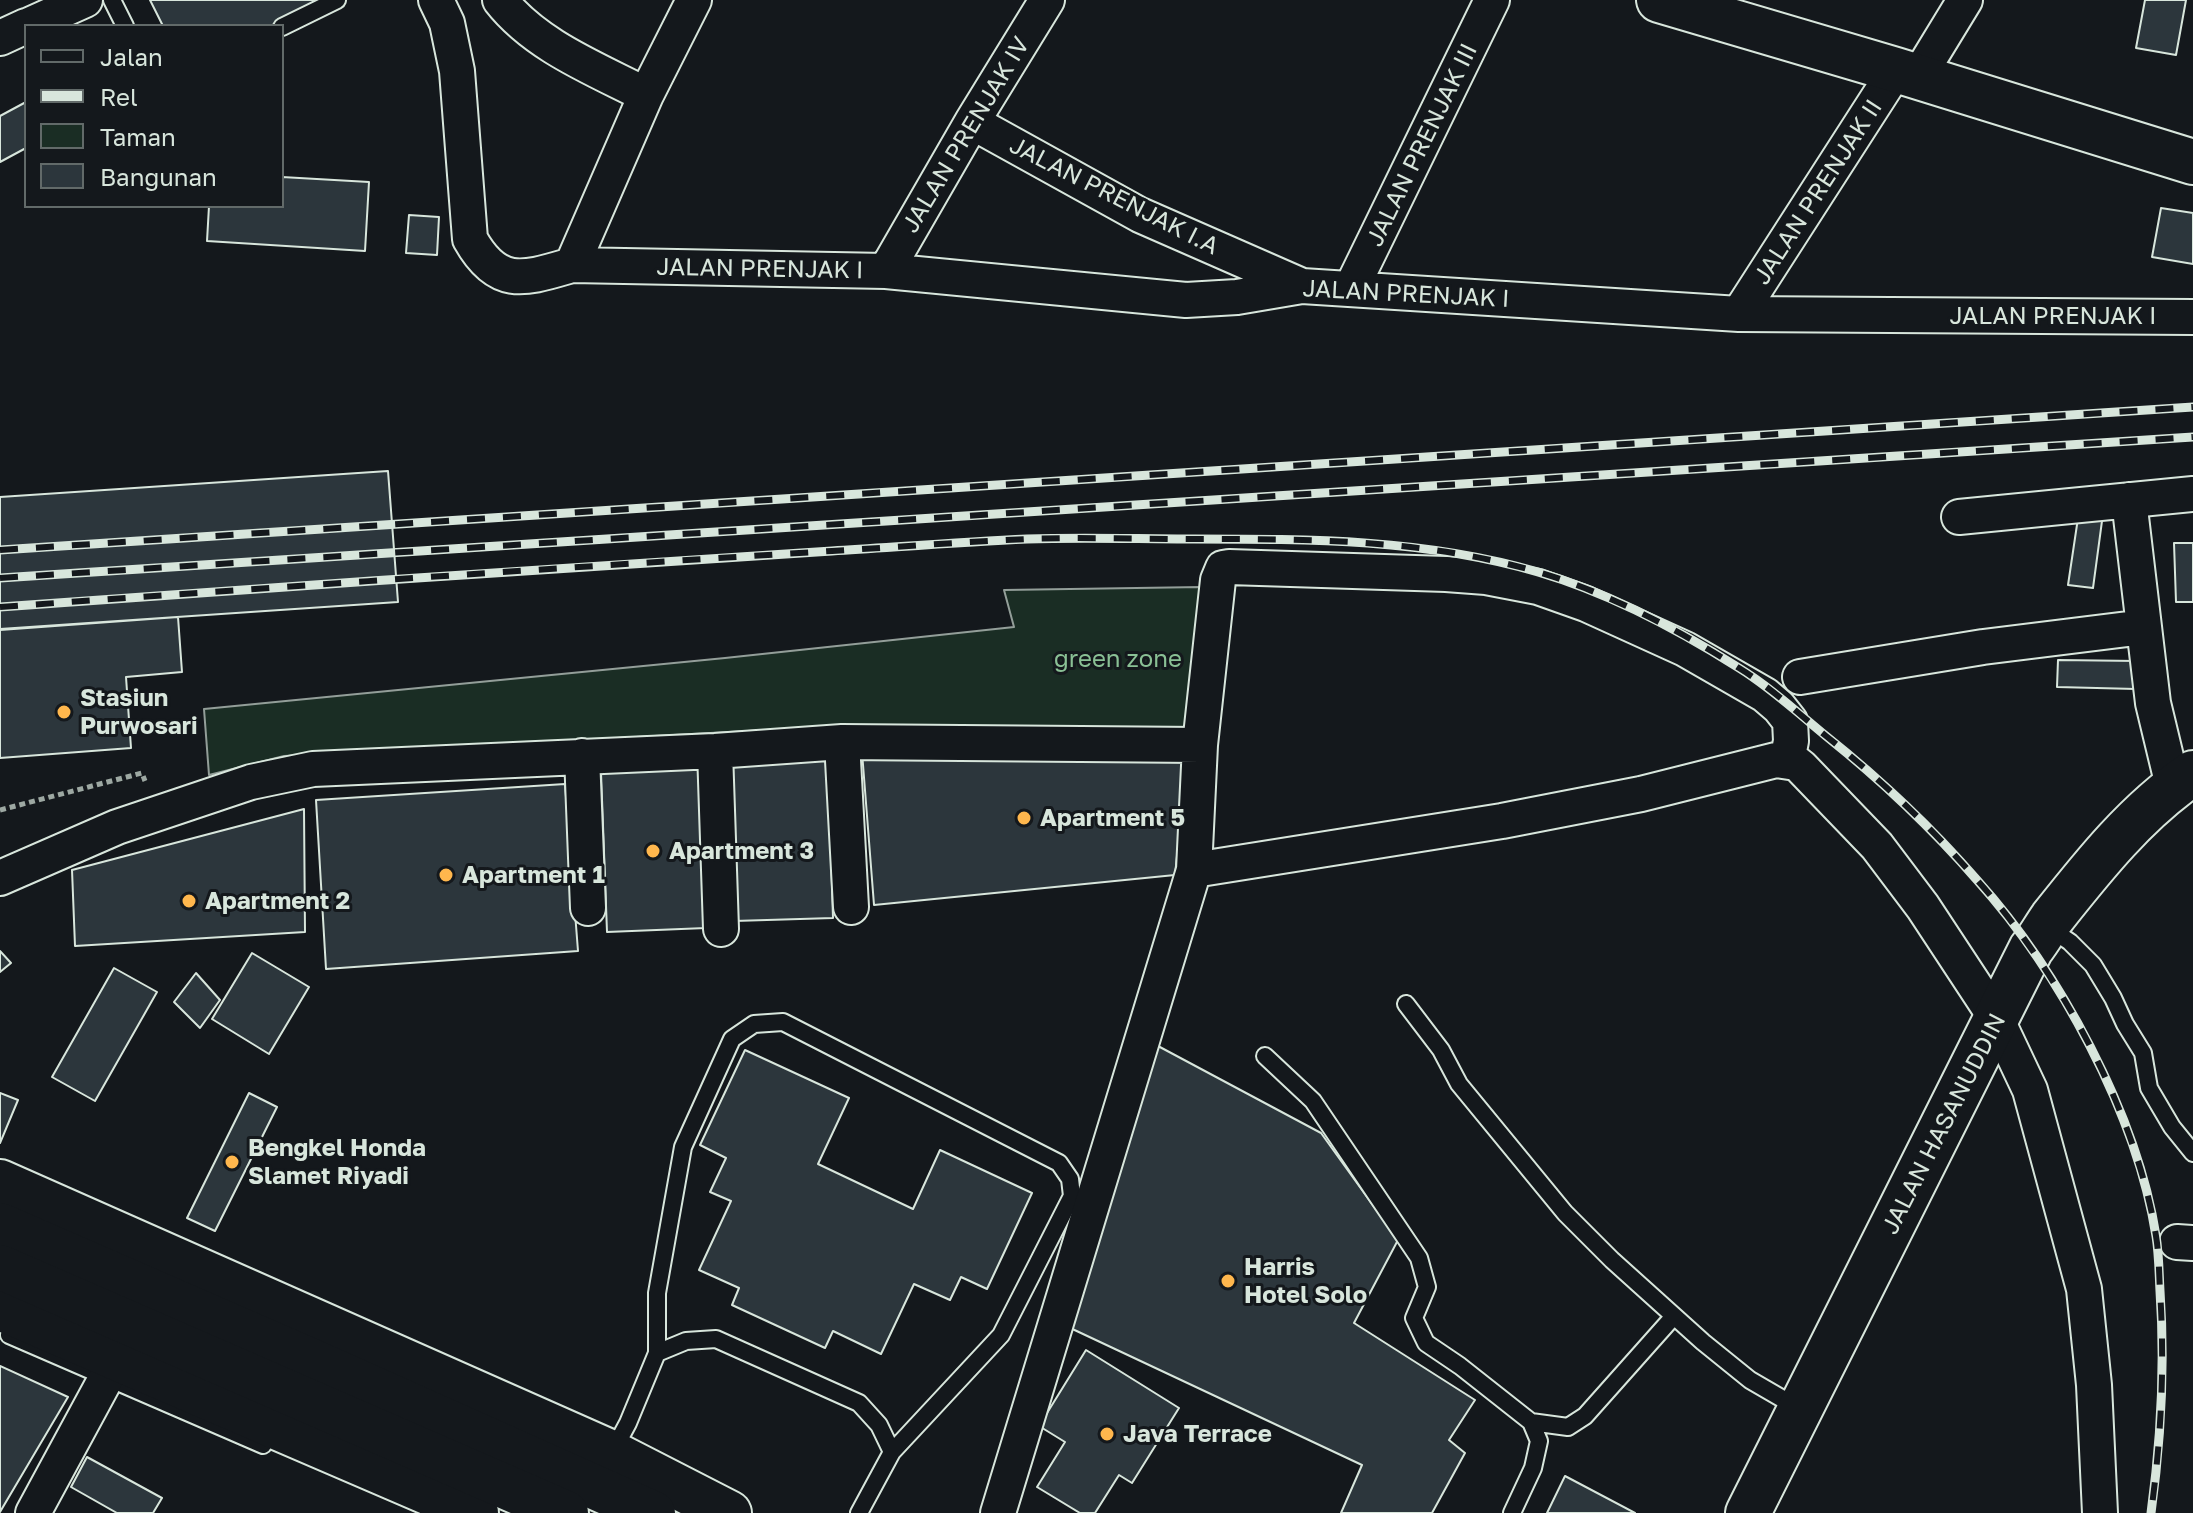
<!DOCTYPE html>
<style>
body{margin:0}
#map{position:relative;width:2193px;height:1513px;overflow:hidden;background:#14181c;font-family:"Golos Text",sans-serif}
canvas{display:block}
.legend{position:absolute;left:24px;top:24px;width:260px;height:184px;box-sizing:border-box;background:#14181c;border:2px solid #626a69;margin:0;padding:10px 14px;list-style:none;font-size:24px;color:#d8e6dc}
.legend li{display:flex;align-items:center;gap:16px;height:40px}
.legend b{width:40px;border:2px solid #626a69}
</style>
<div id="map">
<canvas width="2193" height="1513"></canvas>
<ul class="legend">
<li><b style="height:10px;background:#14181c"></b>Jalan</li>
<li><b style="height:10px;background:#d8e6dc"></b>Rel</li>
<li><b style="height:22px;background:#1a2d24"></b>Taman</li>
<li><b style="height:22px;background:#2c363c"></b>Bangunan</li>
</ul>
</div>
<script>
const ctx = document.querySelector('canvas').getContext('2d');
ctx.lineJoin = 'round';
function paint(path, color) {
  ctx.fillStyle = color;
  ctx.fill(path, 'evenodd');
}
function stroke(path, color, width, dash) {
  ctx.strokeStyle = color;
  ctx.lineWidth = width;
  ctx.lineCap = dash ? 'butt' : 'round';
  ctx.setLineDash(dash || []);
  ctx.stroke(path);
}
function label(font, color, halo, rows, align = 'center') {
  ctx.font = font + ' "Golos Text",sans-serif';
  ctx.lineWidth = 6;
  ctx.setLineDash([]);
  ctx.textBaseline = 'middle';
  ctx.strokeStyle = halo;
  ctx.fillStyle = color;
  for (const [text, x, y, turn = 0] of rows) {
    ctx.save();
    ctx.translate(x, y);
    ctx.rotate((+turn || 0) * Math.PI / 180);
    ctx.textAlign = isNaN(turn) ? turn : align;
    if (halo) ctx.strokeText(text, 0, 0);
    ctx.fillText(text, 0, 0);
    ctx.restore();
  }
}
const green = new Path2D(`
 M1202,587L1184,733L840,726L284,756L209,775L204,709L725,658L1014,627L1004,590Z`);
paint(green, '#1a2d24');
stroke(green, '#939e99', 2);
const building = new Path2D(`
 M150,0H326L272,26H163Z
 M2145,0H2186L2176,55L2136,48Z
 M26,102V148L0,162V116Z
 M282,177L369,182L365,251L207,241L209,206H282Z
 M2161,208L2193,213V264L2152,257Z
 M409,215L439,217L437,255L406,253Z
 M388,471L398,602L0,629V497Z
 M2078,518L2102,521L2093,588L2068,585Z
 M2174,543H2193V602H2176Z
 M178,617L182,672L126,677L131,748L0,758V630Z
 M2058,660L2137,661L2136,689L2057,687Z
 M862,752L1187,760L1175,875L874,905Z
 M828,759L833,918L734,921L729,762Z
 M700,769L706,928L607,932L601,773Z
 M565,784L578,951L326,969L316,800Z
 M304,809L305,932L75,946L72,870Z
 M0,951L11,963L0,972Z
 M252,953L309,987L269,1054L212,1019Z
 M114,968L157,992L95,1101L52,1077Z
 M196,973L220,1000L200,1028L174,1002Z
 M1158,1046L1321,1133L1398,1240L1354,1323L1475,1400L1449,1440L1465,1453L1432,1513H1341L1362,1465L1066,1326Z
 M745,1050L849,1098L818,1164L913,1209L940,1150L1032,1193L987,1289L961,1277L950,1300L914,1284L881,1354L833,1331L825,1348L732,1305L739,1288L699,1270L731,1201L710,1192L726,1158L700,1145Z
 M0,1093L18,1100L0,1143Z
 M249,1093L277,1107L215,1231L187,1218Z
 M1086,1350L1179,1408L1132,1483L1119,1475L1095,1513H1080L1037,1487L1065,1442L1039,1426Z
 M0,1366L68,1397L0,1512Z
 M87,1457L162,1498L153,1513H117L71,1487Z
 M1565,1476L1635,1513H1547Z`);
paint(building, '#2c363c');
stroke(building, '#d8e6dc', 2);
const lane = new Path2D(`
 M112,0L125,26
 M282,27L337,0
 M2048,927L2070,942L2093,965L2113,998L2125,1024L2143,1053L2149,1088L2172,1127L2193,1153
 M1406,1004L1441,1050L1459,1084L1565,1213L1612,1260L1703,1342L1750,1380L1800,1409
 M1265,1056L1313,1101L1419,1258L1427,1287L1414,1318L1426,1343L1460,1366L1531,1422L1539,1441L1533,1468L1512,1513
 M9,1335L263,1445
 M657,1353L686,1341L716,1339L859,1403L879,1425L892,1452
 M1531,1422L1568,1427L1585,1416L1674,1316
 M613,1451L628,1423L657,1353V1293L683,1147L732,1039L754,1024L783,1022L1059,1163L1070,1179L1072,1196L1001,1335L892,1452L859,1513`);
const street = new Path2D(`
 M436,0L447,23L457,71L470,239C498,289 524,279 572,265L886,271L1186,300L1237,297L1302,286L1739,314L2193,317
 M500,0C536,46 596,69 646,95
 M27,26L85,0
 M0,38L26,26
 M1918,77L1965,0
 M972,122L1140,215L1302,286
 M572,265L646,95L694,0
 M886,271L972,122L1047,0
 M1351,289L1492,0
 M1739,314L1896,70
 M2129,500L2153,703L2173,786
 M1959,517L2193,494
 M1800,677L1983,647L2144,627
 M842,742L851,907
 M715,751L721,929
 M582,756L588,908
 M1194,870L1502,821L1641,794L1776,760L1796,763L1801,767L1877,846L1923,907L1996,1018L2030,1090L2084,1289L2094,1385L2100,1513
 M0,878L117,827L251,782L313,769L715,751L842,742L1200,745
 M2177,1242L2193,1243
 M33,1513L117,1358
 M998,1513L1194,870L1200,745L1218,580L1223,568L1229,567L1446,574L1486,577L1538,587L1586,604L1685,649L1765,695L1779,707L1790,721L1791,741L1787,761`);
const secondary = new Path2D(`
 M1659,0L1896,70L2193,162
 M0,1182L612,1453L729,1513
 M0,1308L476,1513
 M1748,1513L2031,949C2039,939 2045,928 2052,918C2094,865 2136,812 2193,773`);
const primary = new Path2D(`
 M0,1225L319,1364L653,1513`);
const highway = new Path2D(`
 M0,1267L566,1513`);
stroke(lane, '#d8e6dc', 20);
stroke(street, '#d8e6dc', 38);
stroke(secondary, '#d8e6dc', 48);
stroke(primary, '#d8e6dc', 48);
stroke(highway, '#d8e6dc', 48);
stroke(new Path2D(`
 M0,810L142,773L145,781`), '#9da8a2', 5, [6, 4]);
stroke(lane, '#14181c', 16);
stroke(street, '#14181c', 34);
stroke(secondary, '#14181c', 44);
stroke(primary, '#14181c', 44);
stroke(highway, '#14181c', 44);
const rail = new Path2D(`
 M0,550L2193,407
 M0,578L2193,437
 M0,607C277,587 555,568 832,551C897,547 962,542 1027,539C1082,537 1138,539 1194,539C1311,539 1425,539 1538,572C1606,592 1679,630 1739,668C1770,687 1798,713 1826,736C1881,780 1931,827 1977,880C2059,971 2137,1114 2156,1236C2159,1254 2159,1273 2160,1291C2165,1365 2161,1440 2151,1513`);
stroke(rail, '#d8e6dc', 9);
stroke(rail, '#14181c', 6, [18]);
for (const [x, y, r, color] of [
 [64,712,8,"#ffb74d"],
 [1024,818,8,"#ffb74d"],
 [653,851,8,"#ffb74d"],
 [446,875,8,"#ffb74d"],
 [189,901,8,"#ffb74d"],
 [232,1162,8,"#ffb74d"],
 [1228,1281,8,"#ffb74d"],
 [1107,1434,8,"#ffb74d"]
]) {
  const dot = new Path2D();
  dot.arc(x, y, r, 0, 2 * Math.PI);
  ctx.fillStyle = color;
  ctx.fill(dot);
  stroke(dot, '#14181c', 3);
}
label('24px', '#d8e6dc', '#14181c', [
 ["JALAN PRENJAK IV",966,135,-59],
 ["JALAN PRENJAK III",1422,145,-64],
 ["JALAN PRENJAK II",1818,192,-57],
 ["JALAN PRENJAK I.A",1114,196,27],
 ["JALAN PRENJAK I",760,269,1],
 ["JALAN PRENJAK I",1406,294,3],
 ["JALAN PRENJAK I",2053,316],
 ["JALAN HASANUDDIN",1944,1124,-63]
]);
label('24px', '#8ac095', '#14181c', [
 ["green zone",1118,659]
]);
label('bold 24px', '#d8e6dc', '#14181c', [
 ["Stasiun",80,698],
 ["Purwosari",80,726],
 ["Apartment 5",1040,818],
 ["Apartment 3",669,851],
 ["Apartment 1",462,875],
 ["Apartment 2",205,901],
 ["Bengkel Honda",248,1148],
 ["Slamet Riyadi",248,1176],
 ["Harris",1244,1267],
 ["Hotel Solo",1244,1295],
 ["Java Terrace",1123,1434]
], 'left');
</script>
